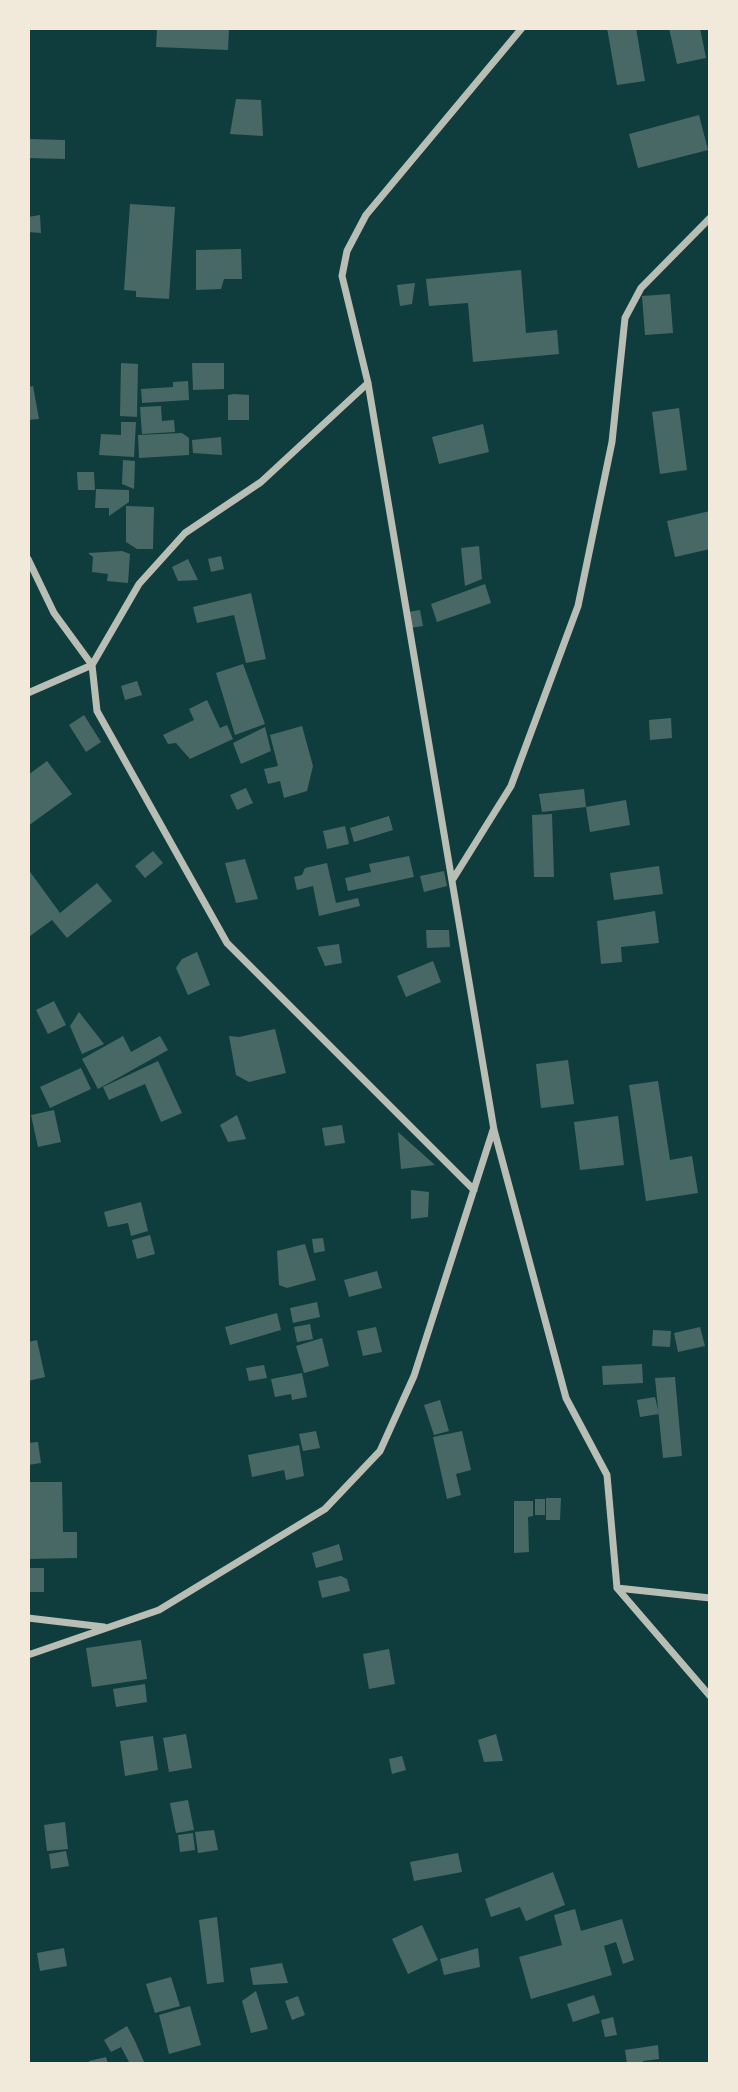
<!DOCTYPE html>
<style>
body{margin:0}
#map{position:relative;width:738px;height:2092px;overflow:hidden;background:#0f3d3e;font-family:"Times New Roman",serif}
canvas{display:block}
.frame{position:absolute;inset:0;border:30px solid #f1e9da;pointer-events:none}
</style>
<div id="map">
<canvas width="738" height="2092"></canvas>
<div class="frame"></div>
</div>
<script>
const ctx = document.querySelector('canvas').getContext('2d');
ctx.lineJoin = 'round';
function paint(path, color) {
  ctx.fillStyle = color;
  ctx.fill(path, 'evenodd');
}
function stroke(path, color, width, dash) {
  ctx.strokeStyle = color;
  ctx.lineWidth = width;
  ctx.lineCap = dash ? 'butt' : 'round';
  ctx.setLineDash(dash || []);
  ctx.stroke(path);
}
paint(new Path2D(`
 M157,28H229L228,50L156,47Z
 M607,28H636L645,81L617,85Z
 M669,28H700L706,58L677,64Z
 M236,99L261,100L263,136L230,134Z
 M699,115L708,150L638,168L629,134Z
 M28,139L65,140V159L28,158Z
 M130,204L175,207L169,299L136,297V291L124,290Z
 M40,215L41,233L28,232V217Z
 M241,249L242,279H224L221,289L196,290V250Z
 M521,270L526,333L557,330L559,354L473,362L468,303L429,306L426,279Z
 M415,283L412,304L400,306L397,285Z
 M670,294L673,333L645,335L642,296Z
 M121,363L138,364L137,417L120,416Z
 M192,363H224V389L193,390Z
 M188,381L189,400L142,403L141,389L173,387V382Z
 M33,386L39,419L28,420V387Z
 M234,394L249,395V420H228V395Z
 M161,406L162,421L174,420L175,432L142,434L140,407Z
 M679,408L687,470L660,474L652,412Z
 M121,422H136L134,457L99,455L101,434L121,435Z
 M483,424L489,452L439,464L432,437Z
 M182,433L189,438V455L139,458L138,435Z
 M221,437L222,455L193,453L192,440Z
 M123,460L135,461L134,489L122,484Z
 M77,472H94L95,490H78Z
 M96,489L129,490V502L109,516V508H95Z
 M126,506L154,507L153,549H137L126,542Z
 M710,511V549L675,557L667,521Z
 M479,546L482,579L465,586L461,548Z
 M122,551L130,554L128,583L107,581L108,574L92,572L93,557L88,553Z
 M221,556L224,569L211,572L208,559Z
 M188,559L198,580L178,581L172,567Z
 M485,584L491,603L437,622L431,604Z
 M251,593L266,659L246,663L234,615L197,623L193,607Z
 M420,610L423,626L410,628L408,612Z
 M243,664L265,724L235,735L216,673Z
 M137,681L142,695L125,700L121,686Z
 M207,700L220,728L227,725L233,739L190,759L176,743L168,744L163,735L194,720L189,709Z
 M84,715L101,742L86,752L69,725Z
 M671,718L672,738L650,740L649,720Z
 M302,726L313,766L307,791L284,798L280,781L268,784L264,769L278,766L270,735Z
 M265,727L271,751L241,764L233,743Z
 M47,761L72,794L28,826V775Z
 M246,788L253,803L237,810L230,795Z
 M584,789L586,807L542,812L539,794Z
 M626,800L630,825L590,832L586,807Z
 M552,814L554,877H534L532,815Z
 M389,816L393,830L354,842L350,828Z
 M345,826L349,844L327,849L323,831Z
 M153,851L163,863L145,878L135,866Z
 M409,856L414,877L348,891L345,878L371,872L369,864Z
 M245,859L258,899L236,903L225,863Z
 M327,863L336,903L358,898L360,906L319,916L313,886L297,890L294,877L302,875L305,868Z
 M659,866L663,894L614,900L610,873Z
 M28,869L60,913L97,883L112,901L67,938L52,920L30,936Z
 M444,871L447,886L424,892L420,876Z
 M655,911L659,943L621,947L622,962L601,964L597,921Z
 M426,930H449L450,947L427,948Z
 M339,944L342,963L325,966L317,947Z
 M197,952L210,985L188,995L176,968L182,959Z
 M433,961L441,982L406,997L397,976Z
 M54,1001L66,1025L48,1034L36,1010Z
 M79,1012L104,1044L82,1054L70,1026Z
 M275,1029L286,1073L249,1082L236,1075L229,1036L239,1037Z
 M123,1036L131,1052L160,1036L168,1050L98,1089L82,1059Z
 M568,1060L574,1104L541,1108L536,1064Z
 M158,1061L182,1113L161,1122L145,1084L109,1100L103,1087Z
 M81,1068L91,1089L50,1108L40,1087Z
 M658,1081L670,1160L692,1156L698,1193L646,1201L629,1085Z
 M54,1110L61,1142L38,1147L31,1115Z
 M237,1115L246,1139L228,1142L220,1125Z
 M618,1116L624,1165L580,1170L574,1122Z
 M342,1125L345,1143L325,1146L322,1128Z
 M398,1132L435,1165L401,1169Z
 M411,1190L429,1192L428,1217L411,1219Z
 M141,1202L148,1231L131,1236L128,1223L108,1227L104,1212Z
 M150,1235L155,1254L137,1259L132,1240Z
 M323,1238L325,1251L314,1253L312,1239Z
 M305,1244L316,1280L287,1288L279,1285L277,1251Z
 M377,1271L382,1288L349,1297L344,1280Z
 M317,1302L320,1317L293,1323L290,1308Z
 M277,1313L281,1330L230,1345L225,1327Z
 M310,1324L313,1339L297,1342L294,1327Z
 M376,1327L382,1352L363,1356L357,1331Z
 M700,1327L705,1346L678,1352L674,1333Z
 M653,1330L671,1331L670,1347L652,1346Z
 M322,1338L329,1366L304,1373L296,1346Z
 M37,1340L45,1377L28,1381V1342Z
 M642,1364L643,1383L603,1385L602,1366Z
 M264,1365L267,1378L249,1381L246,1368Z
 M302,1373L307,1397L292,1400L291,1394L275,1397L271,1379Z
 M675,1377L682,1456L663,1458L655,1378Z
 M655,1397L659,1414L640,1417L637,1400Z
 M440,1400L449,1431L434,1435L424,1405Z
 M316,1431L320,1448L303,1451L299,1434Z
 M462,1431L471,1470L456,1474L461,1495L447,1499L433,1437Z
 M38,1442L41,1463L28,1465V1443Z
 M299,1445L304,1476L286,1480L284,1470L252,1477L248,1455Z
 M28,1482H62L63,1532H77V1558L28,1559Z
 M546,1498H561L560,1520H546Z
 M535,1499H545V1515H535Z
 M514,1501H533V1516L528,1517L529,1552L514,1553Z
 M339,1544L343,1560L316,1568L312,1553Z
 M28,1568H44V1592H28Z
 M341,1576L347,1579L350,1591L322,1598L318,1581Z
 M141,1640L147,1679L92,1687L86,1648Z
 M389,1649L395,1684L369,1689L363,1654Z
 M145,1684L147,1702L116,1707L113,1689Z
 M186,1734L192,1768L169,1772L163,1738Z
 M496,1734L503,1761L484,1762L478,1740Z
 M153,1736L158,1770L125,1776L120,1741Z
 M402,1756L406,1770L392,1774L389,1759Z
 M188,1800L194,1830L176,1833L170,1803Z
 M65,1822L68,1849L47,1851L44,1825Z
 M214,1830L218,1850L198,1853L195,1832Z
 M193,1833L195,1850L180,1852L178,1835Z
 M66,1851L69,1866L51,1869L49,1854Z
 M458,1853L462,1872L414,1881L410,1862Z
 M553,1872L565,1905L526,1921L520,1907L491,1917L485,1899Z
 M575,1909L581,1931L622,1919L634,1960L623,1964L616,1942L604,1946L612,1975L531,1999L519,1957L562,1945L554,1915Z
 M217,1917L224,1982L207,1984L199,1920Z
 M422,1925L438,1960L408,1974L392,1939Z
 M64,1948L67,1966L40,1971L37,1953Z
 M478,1948L480,1967L444,1975L440,1959Z
 M282,1963L288,1983L253,1985L250,1968Z
 M171,1977L180,2006L155,2013L146,1984Z
 M256,1991L268,2029L251,2033L242,2001Z
 M594,1995L600,2013L573,2022L567,2004Z
 M298,1996L305,2015L292,2020L285,2001Z
 M190,2006L201,2045L169,2054L159,2015Z
 M613,2017L617,2035L605,2037L601,2020Z
 M127,2026L134,2039L145,2064H130L121,2047L111,2052L104,2040Z
 M658,2045L659,2059L643,2061V2064H627L625,2050Z
 M106,2057L108,2064H89V2061Z`), '#486865');
stroke(new Path2D(`
 M522,28L366,215L347,251L342,276L368,383L494,1130L566,1398L607,1475L617,1588L710,1598
 M368,383L261,482L185,533L139,584L92,665L97,711L227,943L474,1190
 M28,559L54,613L92,665L28,693
 M453,879L511,786L578,606L612,442L625,318L641,288L710,218
 M617,1588L710,1696
 M28,1618L104,1627
 M28,1655L159,1610L325,1509L380,1451L414,1376L493,1130`), '#b8beb3', 7);
</script>
